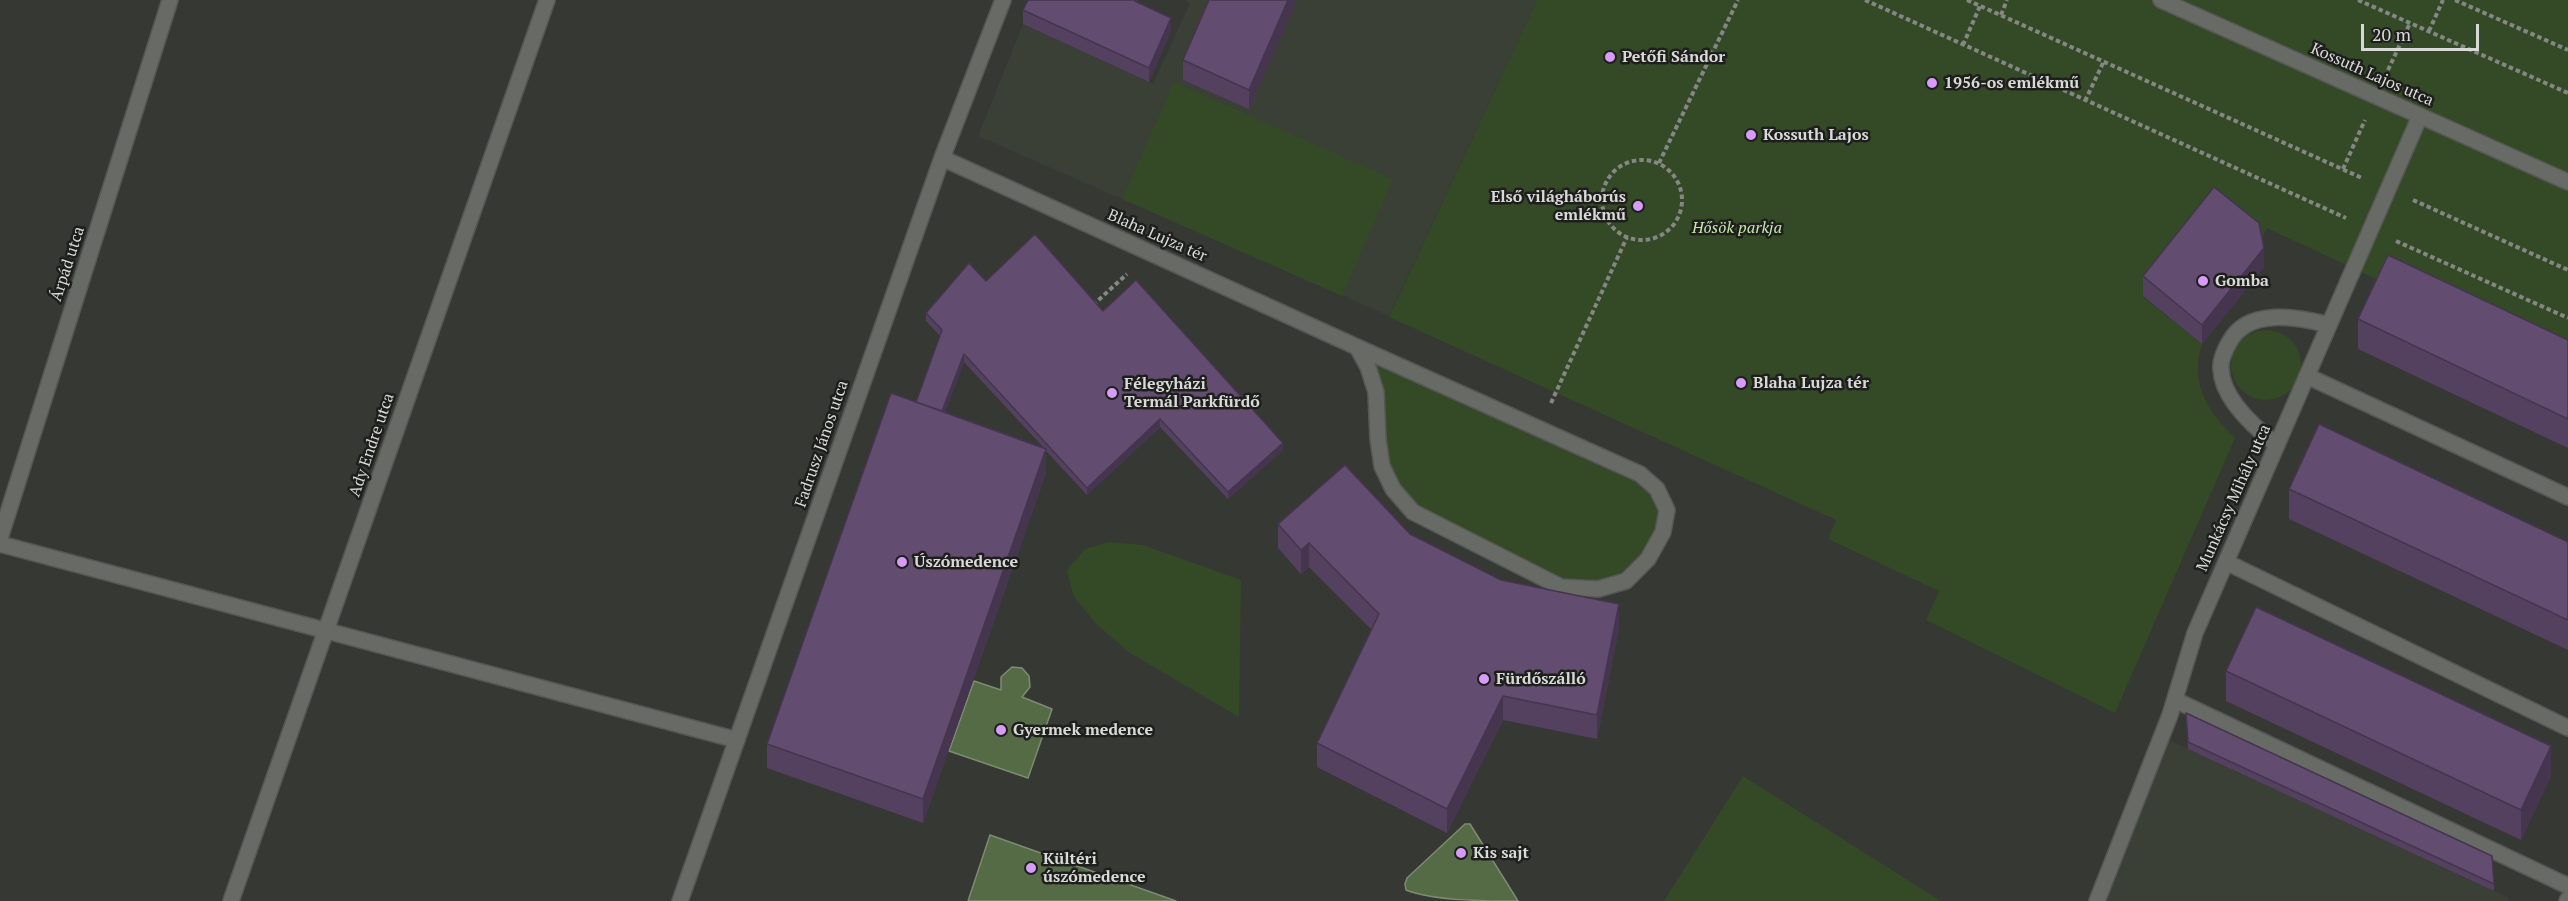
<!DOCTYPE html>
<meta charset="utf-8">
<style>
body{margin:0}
#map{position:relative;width:2568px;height:901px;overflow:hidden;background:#363834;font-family:"PT Serif",serif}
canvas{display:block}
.scale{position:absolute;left:2361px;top:24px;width:118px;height:27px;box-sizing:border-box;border:3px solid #d8dad8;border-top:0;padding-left:8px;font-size:18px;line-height:21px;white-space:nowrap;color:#d8dad8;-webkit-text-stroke:4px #1e1f1d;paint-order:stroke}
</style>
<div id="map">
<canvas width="2568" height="901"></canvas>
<div class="scale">20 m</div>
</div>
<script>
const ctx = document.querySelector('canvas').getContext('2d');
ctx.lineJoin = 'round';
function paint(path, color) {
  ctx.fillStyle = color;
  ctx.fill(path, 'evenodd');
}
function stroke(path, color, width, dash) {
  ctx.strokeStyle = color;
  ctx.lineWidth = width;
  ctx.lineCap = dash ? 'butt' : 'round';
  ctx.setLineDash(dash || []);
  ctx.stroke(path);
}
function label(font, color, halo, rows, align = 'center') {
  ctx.font = font + ' "PT Serif",serif';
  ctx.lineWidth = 5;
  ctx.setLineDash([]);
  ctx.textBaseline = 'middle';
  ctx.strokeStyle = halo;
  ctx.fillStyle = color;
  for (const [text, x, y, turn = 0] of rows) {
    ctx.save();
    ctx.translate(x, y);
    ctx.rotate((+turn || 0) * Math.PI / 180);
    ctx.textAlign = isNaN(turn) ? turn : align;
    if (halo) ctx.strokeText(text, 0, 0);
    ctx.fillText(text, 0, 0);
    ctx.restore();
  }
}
paint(new Path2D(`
 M1185,0H1537L1389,316L978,136L1023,24L1153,84L1190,3Z
 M2162,737L2509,898L2508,901H2097Z`), '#3a4036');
paint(new Path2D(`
 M1537,0H2568V369L2267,228L2259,243L2215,206L2142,296L2202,344C2189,383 2208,412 2235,438L2115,713L1926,620L1939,591L1828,539L1836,520L1389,317Z
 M1174,82L1393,179L1342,296L1122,199Z
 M2231 365a35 35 0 1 1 70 0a35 35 0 1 1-70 0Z
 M1358,347L1657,489L1663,532L1625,580L1561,587L1413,511L1394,489L1376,392Z
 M1109,542L1143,545L1241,580L1239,717L1130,653L1096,624L1073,595L1067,570L1085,549Z
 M1743,776L1941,901H1664Z`), '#344925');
const water = new Path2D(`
 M1012,667L1022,668L1029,676L1030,687L1022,697L1052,709L1028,778L949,751L974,681L1001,690V677Z
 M1465,824H1470L1518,901C1486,901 1434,901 1406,890L1405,884L1407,878Z
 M990,835L1176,901H968Z`);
paint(water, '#556b45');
stroke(water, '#7c8c71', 1.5);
const lane = new Path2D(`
 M2307,376L2568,497
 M2277,445C2255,428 2222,399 2221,369C2220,360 2225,350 2229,343C2247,307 2298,317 2329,325
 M0,544L737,740
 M2226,562L2568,728
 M2175,700L2568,886`);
const street = new Path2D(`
 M942,158L1357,347
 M1357,347L1640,474L1657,489L1667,510L1663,532L1648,559L1626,581L1598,589L1561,587L1413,512L1393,489L1382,466L1378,439L1376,392L1368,367Z
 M0,538L170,0
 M231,901L547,0
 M680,901L942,158L1003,0
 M2097,901L2170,715L2195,633L2420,116`);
const secondary = new Path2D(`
 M2161,0L2568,182
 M2567,901L2568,899`);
stroke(lane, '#555754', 18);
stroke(street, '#555754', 18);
stroke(secondary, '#555754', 18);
stroke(new Path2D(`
 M1865,0L2346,218
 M1967,0L2362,178
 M2358,0L2568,93
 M2455,0L2568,50
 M2001,15L2007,0
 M2429,31L2443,0
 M1963,45L1980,6
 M2388,70L2410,23
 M2085,101L2104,61
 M1602 200a40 40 0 1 1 80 0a40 40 0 1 1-80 0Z
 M1659,163L1738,0
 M2343,169L2365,120
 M2413,200L2568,270
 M2396,241L2568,318
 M1093,305L1127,274
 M1551,403L1627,237`), '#858784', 4, [4.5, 3]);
stroke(lane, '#676a65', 15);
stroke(street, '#676a65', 15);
stroke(secondary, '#676a65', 15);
paint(new Path2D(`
 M1137,0V2L1171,31L1149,82L1023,24V10L1068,1Z
 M1297,0L1249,109L1183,80V60Z
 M2264,267L2202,344L2143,296V276Z
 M986,281L1103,311L1283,450L1228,499L1160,427L1087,495L1046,451V473L923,823L767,768V744L916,402L940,336L926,321V313ZM964,362L1043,447L945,412Z
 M2358,319L2568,340V448L2358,349Z
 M2289,489L2568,542V650L2289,519Z
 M1278,524L1410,534L1501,580L1619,628L1597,739L1503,720L1447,833L1317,767V743L1372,630L1309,567L1301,574L1278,548Z
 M2226,671L2551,776L2521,840L2226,701Z
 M2186,713L2494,884V891L2188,749Z`), '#544160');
paint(new Path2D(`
 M1288,0H1297L1249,109V90Z
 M1171,18V31L1149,82V68Z
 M2264,248V267L2202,344V325Z
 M964,354V362L937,434V427Z
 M1160,419V427L1087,495V488Z
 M1283,443V450L1228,499V492Z
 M1046,449V473L923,823V799Z
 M1309,543V567L1301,574V550Z
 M1619,604V628L1597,739V715Z
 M1503,696V720L1447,833V809Z
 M2551,746V776L2521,840V810Z`), '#45354e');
const building = new Path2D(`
 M1028,0H1135V1L1171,18L1149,68L1023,10Z
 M1209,0H1288L1249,90L1183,60Z
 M2214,187L2259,223L2264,248L2202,325L2143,276Z
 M1035,234L1103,311L1136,280L1283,443L1228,492L1160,419L1087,488L964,354L942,411L916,402L942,330L926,313L969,263L986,281Z
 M2388,255L2568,340V419L2358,319Z
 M891,393L1046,449L923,799L767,744Z
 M2319,424L2568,542V620L2289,489Z
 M1345,465L1410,534L1501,580L1619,604L1597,715L1503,696L1447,809L1317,743L1379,614L1309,543L1301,550L1278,524Z
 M2256,607L2551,746L2521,810L2226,671Z
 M2186,713L2492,856L2494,884L2188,742Z`);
paint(building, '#624c70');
stroke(building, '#45354e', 1.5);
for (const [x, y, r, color] of [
 [1610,57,6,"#d79bf9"],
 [1932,83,6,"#d79bf9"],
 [1751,135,6,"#d79bf9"],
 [1638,206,6,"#d79bf9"],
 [2203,281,6,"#d79bf9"],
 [1741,383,6,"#d79bf9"],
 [1112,393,6,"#d79bf9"],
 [902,562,6,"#d79bf9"],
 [1484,679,6,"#d79bf9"],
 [1001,730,6,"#d79bf9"],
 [1461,853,6,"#d79bf9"],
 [1031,868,6,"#d79bf9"]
]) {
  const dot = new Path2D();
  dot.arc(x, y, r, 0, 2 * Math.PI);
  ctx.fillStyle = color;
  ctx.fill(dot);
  stroke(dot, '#1e1f1d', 2);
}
label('bold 16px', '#d8dad8', '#1e1f1d', [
 ["Petőfi Sándor",1622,57],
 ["1956-os emlékmű",1944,83],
 ["Kossuth Lajos",1763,135],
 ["Első világháborús",1626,197,"right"],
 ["emlékmű",1626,215,"right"],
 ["Gomba",2215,281],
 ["Blaha Lujza tér",1753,383],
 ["Félegyházi",1124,384],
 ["Termál Parkfürdő",1124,402],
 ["Úszómedence",914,562],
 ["Fürdőszálló",1496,679],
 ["Gyermek medence",1013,730],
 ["Kis sajt",1473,853],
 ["Kültéri",1043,859],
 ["úszómedence",1043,877]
], 'left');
label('16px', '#d8dad8', '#1e1f1d', [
 ["Kossuth Lajos utca",2372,75,24],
 ["Blaha Lujza tér",1157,236,24],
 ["Árpád utca",68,264,-72],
 ["Fadrusz János utca",822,444,-71],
 ["Ady Endre utca",372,445,-71],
 ["Munkácsy Mihály utca",2234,498,-66]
]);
label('italic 16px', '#c3e9a9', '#1e1f1d', [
 ["Hősök parkja",1737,228]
]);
</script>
